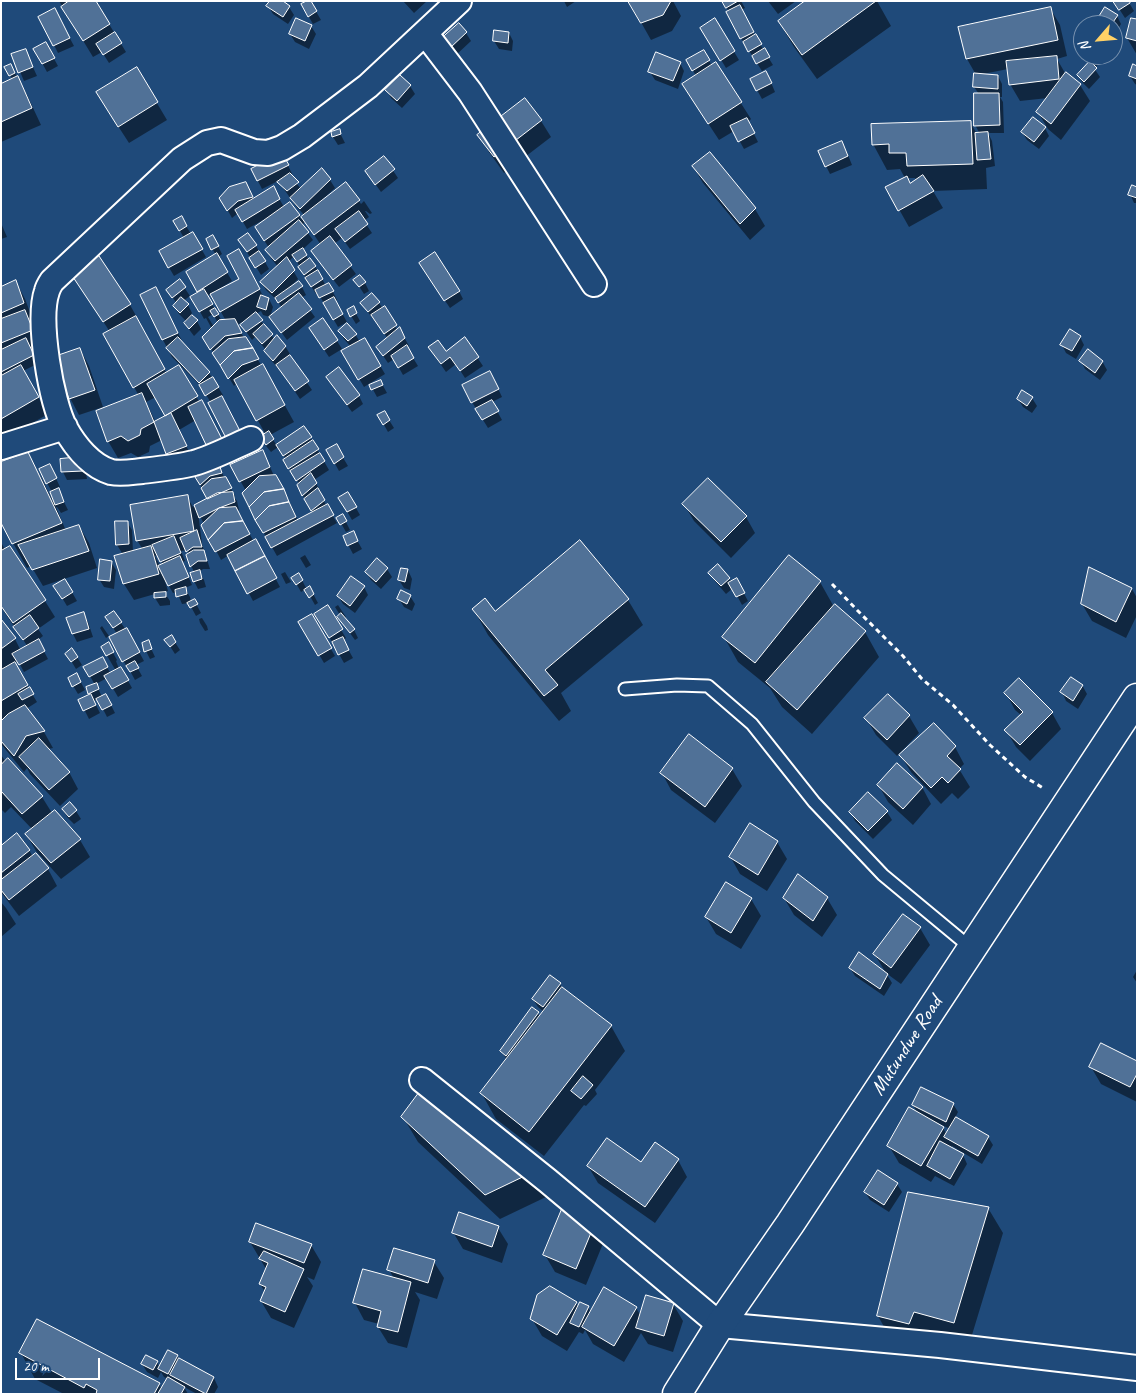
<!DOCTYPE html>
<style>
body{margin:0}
#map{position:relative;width:1138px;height:1395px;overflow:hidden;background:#1f4a7a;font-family:Caveat,sans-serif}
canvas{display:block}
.frame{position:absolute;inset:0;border:2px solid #fff;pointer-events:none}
.north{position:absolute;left:1073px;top:15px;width:50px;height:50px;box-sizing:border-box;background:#1f4a7a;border:1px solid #7992af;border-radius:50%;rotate:243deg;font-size:14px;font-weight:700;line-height:20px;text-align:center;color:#fff}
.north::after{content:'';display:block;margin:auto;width:18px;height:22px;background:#ffd166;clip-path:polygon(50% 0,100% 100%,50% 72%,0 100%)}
.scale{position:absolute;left:15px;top:1358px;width:85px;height:22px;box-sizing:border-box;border:2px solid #fff;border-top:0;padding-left:6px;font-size:15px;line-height:18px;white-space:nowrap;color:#fff;-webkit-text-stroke:4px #1f4a7a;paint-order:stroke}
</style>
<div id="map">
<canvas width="1138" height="1395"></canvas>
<div class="frame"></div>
<div class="north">N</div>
<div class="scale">20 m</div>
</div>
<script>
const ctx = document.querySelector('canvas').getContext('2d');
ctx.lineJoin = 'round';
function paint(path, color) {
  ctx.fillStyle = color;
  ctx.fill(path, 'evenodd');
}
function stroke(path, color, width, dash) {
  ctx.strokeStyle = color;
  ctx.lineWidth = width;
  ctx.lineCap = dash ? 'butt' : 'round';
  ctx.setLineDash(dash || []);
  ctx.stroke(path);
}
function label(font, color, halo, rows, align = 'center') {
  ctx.font = font + ' Caveat,sans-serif';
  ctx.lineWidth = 4;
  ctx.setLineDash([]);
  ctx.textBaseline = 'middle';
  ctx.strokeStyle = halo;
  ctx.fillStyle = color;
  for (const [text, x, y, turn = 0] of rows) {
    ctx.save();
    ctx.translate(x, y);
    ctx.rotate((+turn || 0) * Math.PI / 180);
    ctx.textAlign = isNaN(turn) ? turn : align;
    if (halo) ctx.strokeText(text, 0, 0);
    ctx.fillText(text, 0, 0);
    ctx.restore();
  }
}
paint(new Path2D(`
 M59,1H95L126,52L109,63L102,52L93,57Z
 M310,1L321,20L313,24L302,5Z
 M403,1H427L414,13Z
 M564,1H576L567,7Z
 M629,1H673L681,16L672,31L651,40Z
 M723,1H741L745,8L741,10L755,36L773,65L762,71L741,38L729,12Z
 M768,1H796L778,14Z
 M808,1H877L891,26L817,79L794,47L779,22Z
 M1114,1H1128L1134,11L1125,18Z
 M268,6L289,7L294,15L288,24L273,14Z
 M1050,8L1060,25L1067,56L1057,59L1065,73L1080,85L1090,101L1061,140L1048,129L1038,112L1048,98L1020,101L1010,84L1008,69L983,74L998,76L1002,84V97H1000L1003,102L1004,133H988L992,141L995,166L986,168L987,189L933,191L943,208L909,227L887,188L905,178L900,169L887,170L873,144L970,122L977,134H980L975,125L979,94L974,87L975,73L967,59ZM906,178H915L917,181L910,185Z
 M1117,16L1121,24L1113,37V25H1095Z
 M59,18L74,46L58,53L54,45Z
 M715,20L739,60L726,68L702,28Z
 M1137,20V55L1127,38Z
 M459,25L466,33L471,41L455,56L447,47Z
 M311,26L316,34L309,49L295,42L290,34Z
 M509,33L513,41L512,51L499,49L494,41Z
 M46,44L58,66L47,72L35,50Z
 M25,50L37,76L24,81L13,55Z
 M704,52L712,66L716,64L751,119L748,122L758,142L744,149L734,131L719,140L683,85L696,76L688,61Z
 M1086,55H1099L1103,61L1094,68L1100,77L1089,89L1083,83L1078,75L1091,62Z
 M680,63L684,71L678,89L655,80L650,72Z
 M11,66L27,95L41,125L1,142V86L13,80L6,68Z
 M1137,67V85L1135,84L1130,76Z
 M136,68L167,120L129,143L107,109Z
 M400,77L410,86L415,94L402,108L391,98L387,90Z
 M751,79L770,80L775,92L762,99Z
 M541,121L551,137L504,173L489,152L479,135Z
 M1045,128L1049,136L1039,149L1027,140L1022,132Z
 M339,131L345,143L338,145L333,137Z
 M846,150L852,165L830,174L826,166Z
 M709,153L755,209L765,226L750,240L703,183L693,166Z
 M384,157L398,178L381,192L366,171Z
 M287,163L292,174L290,175L301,189L330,180L335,188L323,199L324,201H359L361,204L364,201L372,213L370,214L366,211H365L369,217L364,221L372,233L350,249L342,238L334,244L356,274L339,287L317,259L321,245L305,222L302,225L313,240L302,250L309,260L315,266L326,286L329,284L337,300L335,301L347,322L338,327L318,293L316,294L304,275L294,256L288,262L298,279L291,286L292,287H302L306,295L301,298L315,317L287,340L270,317L263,315L261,311L256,314L275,340L285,346L290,354L289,356L312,390L300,399L279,368H278L270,359L266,350L255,337L252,340L247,333L242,325L248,320V319L237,325L244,338L272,382L294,422L270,435L277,446L310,437L329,470L314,480L321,492L319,493L337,523L277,556L256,519L246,491L232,466L267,460L274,476L288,499L298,521L313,513L303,496L299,486L300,485L289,468L286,459L278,447L271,452L266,446L262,438L266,435L237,383L234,386L204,337L212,329L206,318L204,319L192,297L199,293L187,273L216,255L207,240L217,244L222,254L218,257L232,281L219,289L220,291L241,280L248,267L264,298L269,299L273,307L270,317L282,308L277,300L266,290L261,282L278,267L271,258L266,250L269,248L261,235L266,220L265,219L247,229L238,213L232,218L221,198L245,183L254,200L273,188L284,207L299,215L301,219L305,216L296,206L278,181L262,189L252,169ZM211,294L226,321H222L207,296ZM213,314L218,323L214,327L208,317Z
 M1137,188V203H1134L1130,194Z
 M181,218L191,234L192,233L206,257L174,276L160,252L184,238L175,222Z
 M1,223L7,237L1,239Z
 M240,241L256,246L269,269L261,275Z
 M425,271L459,291L463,299L450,308Z
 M73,275L130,305L139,321L138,322L167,374L178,366L200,403L196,420L179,430L190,454L172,461L162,440L150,446L149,452L138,457L131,453L118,458L108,441L139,396L105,335L110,332ZM156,397L167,417L156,423L146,402Z
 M355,280L365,283L369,291L364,294Z
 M180,281L190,296L183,301L188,305L192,313L191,315L197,321L201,329L194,336L185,324L187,322L179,314L175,306L177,304L168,290Z
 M16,282L25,299L33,320L30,321L42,347L31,352L37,364L23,371L48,414L1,441V288Z
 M156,289L185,347L209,373L223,395L221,397L226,406L211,403L201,386L172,357L163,340L141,296Z
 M362,303H379L383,309L384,308L398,331L404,337L409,346L407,348L418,366L403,375L394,359L388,363L377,347L388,339L375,319L374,320L367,311Z
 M353,308L360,321L356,324L348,311Z
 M340,331L355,334L360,342L365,340L385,374L364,387L343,351L351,347L344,339Z
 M315,336L337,341L342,349L329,357Z
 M1080,337L1084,345L1076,359L1066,353L1062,345Z
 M465,339L483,366L465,378L456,364L446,372L434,355L446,353Z
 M80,349L89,366L103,407L79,415L70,398Z
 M1081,361H1102L1107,370L1100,380L1085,369Z
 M494,380L502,397L492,402L502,420L488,428L472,402Z
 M381,382L387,393L377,397L371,386Z
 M332,385L359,396L363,404L352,412Z
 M1032,398L1037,406L1032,413L1023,407L1018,399Z
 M384,412L394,428L388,432L379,416Z
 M336,446L348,466L339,471L328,451Z
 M27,454L42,479L53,502H55L52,492L47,483L54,474L60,487L57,488L68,510L61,513L57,507H56L66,531L79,526L89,543L97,568L43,586L31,566L27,568L13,543Z
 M218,466L235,496L234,497L237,501L239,510L237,511L254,542L260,549L280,587L253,601L229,555L221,560L203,525L204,524L198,512L202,544L210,569H203L199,572L204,580L206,587L198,589L194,581L195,573L191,566L189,554L187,550L181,551L185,561L182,562L192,585L185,588L190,597L191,602L194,600L201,613L196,616L189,603L182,604L177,592L173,593L166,581H165L168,591L164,592L170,601V605L160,606L155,598V594L134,600L124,584L116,557L128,553H122L117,545L127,522L132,530L133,552L143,550L137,540L187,497L193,507L208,499L196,477ZM158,555L163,565L160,566L155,556Z
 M85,467L87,479L67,480L63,472Z
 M348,494L360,515L352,520L340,499Z
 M684,504L746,517L755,533L731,558L694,521Z
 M343,516L350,530L346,532L338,518Z
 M353,533L362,549L353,554L344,537Z
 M1,542L5,550L9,547L45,601L55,617L38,629L43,636L38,640L48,659L24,672L18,661L14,664L37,702L26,709L44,732L53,748L48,749L69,772L78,789L60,806L30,774L27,768L24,772L1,744V622L15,639L21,651L28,647L1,607Z
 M580,542L628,600L643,625L561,693L571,711L559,721L488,635L474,610L495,612Z
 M305,555L311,565L306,568L300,558Z
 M111,562L116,570L114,589L104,587L99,579Z
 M718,566L732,582L736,579L748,601L742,605L733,588L726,594L715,581L710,573Z
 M387,569L392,577L381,589L371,580L366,572Z
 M1090,569L1132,589L1137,598V615L1126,638L1092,621L1082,604Z
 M408,570L412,579L410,590L404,588L399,580Z
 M285,572L291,582L286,584L281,574Z
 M293,578L302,580L307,590L310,588L318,603L315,605L306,589L301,592Z
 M65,580L77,601L67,606L55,586Z
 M820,582L834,607L865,632L879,657L812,734L782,707L770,688L738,662L724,637Z
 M364,587L368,595L355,613L343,604L338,596Z
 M410,596L415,604L412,611L404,607L399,599Z
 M338,605L346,617L344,618L354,630L358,638L355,640L338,617L340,615L335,607Z
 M327,607L346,638L343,640L353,658L344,663L334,645L320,622Z
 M83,614L88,622L93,637L77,642L73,634L68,619Z
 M311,615L335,656L324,663L300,622Z
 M202,618L207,626L208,630L205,631L200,623L199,619Z
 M121,623L131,637L144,661L136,665L142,676L135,680L129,669H128L111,638L117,634L112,626Z
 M102,626L109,636L106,638L100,628Z
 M171,636L180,650L175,654L166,640Z
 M148,642L155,657L150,659L146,651Z
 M108,644L117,660L116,661L119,669L121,668L132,688L118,697L107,678L96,684L102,697L110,703L115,713L107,717L98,699L94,701L100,713L89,719L80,701L91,695L89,693L95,685L85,667L102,659L111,674L116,671L102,647Z
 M67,654L77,657L82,665L76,669Z
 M77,675L85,690L78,694L69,679Z
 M1082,685L1087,694L1078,709L1066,701L1062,692Z
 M1006,693L1052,713L1061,729L1030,761L1016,747L1006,730L1021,715L1015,710Z
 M888,695L909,716L919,733L897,756L876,735L866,718Z
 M955,747L964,764L959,769L970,787L958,799L952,793L941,804L911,772L901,756Z
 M1,755L6,762L42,797L52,813L55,811L80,840L90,857L61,879L36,851L26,834L32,829L11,807L5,813L1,809Z
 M732,769L742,786L715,823L671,790L662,773Z
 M879,786L922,787L931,804L913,825L888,802Z
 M63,810L76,811L81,819L74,824L68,818Z
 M887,812L892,820L873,839L855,821L851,813Z
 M777,842L787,859L767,891L740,874L731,858Z
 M1,847L29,850L33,857L48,869L57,886L19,916L1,892Z
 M798,876L827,898L837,915L822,937L794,915L784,898Z
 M751,899L761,916L741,949L716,934L706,917Z
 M1,902L6,908L16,924L1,937Z
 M903,916L920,928L930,945L901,984L886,973L892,983L884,996L855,976L850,968L886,973L875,955Z
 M1137,970V983L1133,977Z
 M560,984L562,988L611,1026L625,1051L595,1090L597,1094L586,1106L584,1105L544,1156L496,1119L482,1094L506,1059L502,1051L538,1013L540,1017L544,1012L538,1007L533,999Z
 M1137,1062V1102L1101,1084L1091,1067Z
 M953,1104L958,1112L955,1118L988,1137L993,1145L982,1164L952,1146L951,1149L963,1155L967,1164L954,1186L935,1176L931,1182L899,1163L889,1146L918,1114L913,1105ZM938,1123L950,1129L947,1135L943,1128L937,1125Z
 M403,1117L532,1172L546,1197L500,1219L418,1142Z
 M678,1160L687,1177L655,1223L598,1183L588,1166L641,1164Z
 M897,1184L902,1192L889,1212L870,1200L865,1192Z
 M988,1208L1003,1233L968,1348L892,1341L878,1316Z
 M600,1212L609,1229L586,1285L555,1272L545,1255Z
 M498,1228L508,1244L502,1263L463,1249L453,1232Z
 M250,1242L311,1245L321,1262L314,1280L307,1277L313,1286L294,1328L271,1318L261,1301L265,1292L260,1284L266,1269Z
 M434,1262L444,1278L437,1299L415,1292L420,1300L407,1348L388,1343L378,1327L379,1324L364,1320L355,1303L394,1279L389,1269Z
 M576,1303L578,1307H588L591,1313L636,1308L641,1316L673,1304L683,1321L673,1352L648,1344L641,1333L624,1362L593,1344L585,1330L583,1334L579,1332L567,1351L542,1336L532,1319Z
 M21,1353L159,1384L162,1390L168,1379L164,1377L161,1372L158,1378L147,1372L142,1364L157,1362L160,1368L177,1356L179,1359L214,1378L218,1387L214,1394H197L184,1387L188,1394H64L35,1379Z`), '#0007');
const building = new Path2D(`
 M69,1H96L110,24L83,41L61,7Z
 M270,1H283L290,6L283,17L266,6Z
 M307,1H311L317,11L308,17L301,4Z
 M628,1H671L663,15L641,23Z
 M722,1H738L726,8Z
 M805,1H876L802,55L778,21Z
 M1113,1H1130V3L1119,10Z
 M740,5L754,32L740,39L726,12Z
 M1051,7L1058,40L966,59L958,27Z
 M1105,7L1118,15L1111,25H1094Z
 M55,8L70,38L53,46L38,17Z
 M296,18L312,25L305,41L289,34Z
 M715,18L735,51L720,61L700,28Z
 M1131,18L1137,19V41L1126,38Z
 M459,23L467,32L450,48L441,39Z
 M494,30L509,32L508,43L493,41Z
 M115,32L122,43L103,55L96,44Z
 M756,34L762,44L748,52L743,42Z
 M46,42L55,58L42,64L33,49Z
 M765,48L770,57L756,64L752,56Z
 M26,49L33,67L18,73L11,54Z
 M704,50L710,60L692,71L686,60Z
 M656,52L681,62L673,81L648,72Z
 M1057,56L1059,79L1009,85L1006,61Z
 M1090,61L1097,68L1084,82L1077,75Z
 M716,62L742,102L708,124L682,84Z
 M11,64L15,73L9,76L4,67Z
 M1133,64L1137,66V79L1129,76Z
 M137,67L158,102L118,127L96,92Z
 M766,71L772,83L756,91L750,79Z
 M1066,72L1081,84L1051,124L1036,112Z
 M974,73L998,75V89L973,87Z
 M400,75L411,85L397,101L385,90Z
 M18,76L32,108L1,122V84Z
 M974,93H999L1000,125L974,126Z
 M525,98L542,120L494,157L477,135Z
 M1033,117L1046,127L1034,142L1021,132Z
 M747,118L755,133L738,142L730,126Z
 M971,121L973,164L907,166L906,153H889V144L872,145L871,124Z
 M340,129L341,134L332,137L331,132Z
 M988,132L991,159L977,160L975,133Z
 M842,141L848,156L825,167L818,151Z
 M710,152L756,208L740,224L692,166Z
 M282,153L289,165L257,181L251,169Z
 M384,156L395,169L375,185L365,171Z
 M322,168L331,179L300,209L290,198Z
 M290,173L299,182L287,191L277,182Z
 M923,175L934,191L898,211L885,187L907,176L910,183Z
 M246,182L253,197L238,201L227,211L219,198L229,187Z
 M346,182L360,200L314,235L301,217Z
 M1132,185L1137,187V198L1128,195Z
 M274,186L280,199L242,222L235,210Z
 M290,202L300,215L264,241L255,227Z
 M359,211L368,224L345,242L335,229Z
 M182,216L187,226L179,231L173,221Z
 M299,220L309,232L275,261L265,250Z
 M193,232L203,249L168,268L159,251Z
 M248,233L257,245L247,252L238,240Z
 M213,235L219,246L211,250L206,239Z
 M330,236L352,265L333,280L311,251Z
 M303,248L307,255L297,262L292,255Z
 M239,249L260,289L220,312L210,294L239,279L227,256Z
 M259,251L266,261L255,268L249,258Z
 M435,252L460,291L444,301L419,263Z
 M217,253L228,272L197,292L186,272Z
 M99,256L131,304L103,322L71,274Z
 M287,257L295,270L272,293L260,282Z
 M310,258L316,266L304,275L298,267Z
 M318,270L323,279L311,287L305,278Z
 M360,275L366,282L359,287L353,280Z
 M180,279L186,287L172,298L166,290Z
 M16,280L24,303L1,313V287Z
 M299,281L303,286L278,303L275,298Z
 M329,283L334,291L319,298L315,290Z
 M156,287L178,333L162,340L140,295Z
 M204,289L213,304L199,312L190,297Z
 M299,293L312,309L281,333L269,317Z
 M372,293L380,302L368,312L360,303Z
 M261,295L269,298L266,310L257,307Z
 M181,297L189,304L180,313L173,306Z
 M334,297L343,314L333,320L323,303Z
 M354,306L357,313L350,317L347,310Z
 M385,306L397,325L384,334L371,315Z
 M215,308L219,314L214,317L210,311Z
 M25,310L33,330L1,343V319Z
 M256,312L263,320L246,332L240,325Z
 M192,315L198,320L189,329L184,323Z
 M136,316L165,369L133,388L103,334Z
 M323,318L338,340L324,350L309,328Z
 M235,319L242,333L225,336L210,350L202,337L219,320Z
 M347,323L357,334L348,341L338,331Z
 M264,324L273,334L262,344L253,334Z
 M400,327L405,338L383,356L376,347Z
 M1070,329L1081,336L1072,351L1060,345Z
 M277,335L286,346L273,361L264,351Z
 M178,337L210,372L199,383L166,348Z
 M246,337L253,348L234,351L220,365L212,353L228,339Z
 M465,337L479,357L460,371L450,357L441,364L428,347L438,340L446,351Z
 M26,338L34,355L1,372V350Z
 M365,338L381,366L358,380L341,351Z
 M407,345L414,358L398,368L391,356Z
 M80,348L95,390L69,399L54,357Z
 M253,348L259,359L242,365L228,379L220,365L234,351Z
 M1088,349L1103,361L1095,373L1079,361Z
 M290,355L309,381L295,391L276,365Z
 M263,364L285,405L256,421L234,380Z
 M21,365L39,397L1,419V376Z
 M179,365L198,396L165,416L147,384Z
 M339,367L360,395L347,405L326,377Z
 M490,371L499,389L471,403L462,385Z
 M213,377L219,387L205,396L199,385Z
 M381,380L383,385L371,390L369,385Z
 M1022,390L1033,397L1027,406L1017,399Z
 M142,393L154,422L141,429L140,435L128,441L121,436L107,442L96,411Z
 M222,396L240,431L226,438L208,403Z
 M202,400L223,441L208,449L188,407Z
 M492,400L499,411L482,420L475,409Z
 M385,411L390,420L383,425L377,415Z
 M171,413L187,446L166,454L154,422Z
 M304,426L312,437L283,456L276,445Z
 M269,431L274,439L266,445L260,437Z
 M313,440L319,449L288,469L283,460Z
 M337,444L344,457L334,464L326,450Z
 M263,450L270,467L239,482L230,465Z
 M28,452L62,523L12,544L1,523V462Z
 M320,453L325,461L296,481L290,471Z
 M81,457L83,471L61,472L60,459Z
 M50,464L57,478L46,484L39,469Z
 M219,464L222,473L210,476L200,485L195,477L205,468Z
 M311,473L317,483L302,496L297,485Z
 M276,475L284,489L264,492L249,507L242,493L259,476Z
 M226,477L232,488L207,499L201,488L211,479Z
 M708,478L747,516L721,542L682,504Z
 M59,488L64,502L55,505L50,492Z
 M318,488L325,500L311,511L304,499Z
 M284,489L289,502L269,506L255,520L249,507L264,492Z
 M233,492L235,502L219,508L199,518L194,505L217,493Z
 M348,492L357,507L347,512L338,498Z
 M188,495L194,531L136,541L130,505Z
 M289,502L296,517L263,533L255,520L269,506Z
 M328,504L334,515L271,548L265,537Z
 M236,507L243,521L224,523L208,540L201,525L219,508Z
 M343,514L347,521L340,525L336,518Z
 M115,521H128L129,544L116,545Z
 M243,521L250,534L215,552L208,540L224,523Z
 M79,525L89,551L32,570L18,545Z
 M197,530L202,547H193L186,552L180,538Z
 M354,531L358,541L347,546L343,536Z
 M174,536L181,553L160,562L152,545Z
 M256,539L265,556L235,571L227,555Z
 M580,540L629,599L545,670L558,685L544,696L472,609L485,598L495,611Z
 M10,546L46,600L13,623L1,606V551Z
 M151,546L159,574L123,584L114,556Z
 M194,550H204L207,561H198L190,567L186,555Z
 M789,555L821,581L755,663L722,637Z
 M180,556L189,577L168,586L158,566Z
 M265,556L277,578L247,594L235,571Z
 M377,558L388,568L376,582L365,572Z
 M100,559L112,561L110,581L98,580Z
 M718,564L730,578L721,586L708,573Z
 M1089,567L1132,588L1116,622L1081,604Z
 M401,568L408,569L405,582L398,580Z
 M200,570L202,579L193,582L190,573Z
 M299,573L303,580L296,585L291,578Z
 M351,576L365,586L350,606L337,596Z
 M737,578L745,593L736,597L728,583Z
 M65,579L73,592L62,599L53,586Z
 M310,586L314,594L309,598L304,590Z
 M186,587L187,594L176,597L175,590Z
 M401,590L411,595L407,604L397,599Z
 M166,592V597L154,598V593Z
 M195,599L198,604L190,608L187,603Z
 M835,604L866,631L797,710L766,682Z
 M328,605L343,629L329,638L314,614Z
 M114,611L122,622L113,628L105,617Z
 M84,612L89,629L72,634L66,618Z
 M341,613L355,629L350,633L337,617Z
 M312,614L332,648L318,656L298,622Z
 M30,615L39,628L23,640L13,627Z
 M1,619L16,638L1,649Z
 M127,628L140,652L122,662L109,637Z
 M172,635L176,642L170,647L164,640Z
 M343,637L349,650L338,655L332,642Z
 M39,639L45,651L19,665L12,654Z
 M149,640L152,649L144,652L142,643Z
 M109,642L114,652L106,656L101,647Z
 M72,648L78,657L71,662L65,654Z
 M103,657L108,667L89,677L83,667Z
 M135,661L139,668L130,672L126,666Z
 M15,662L28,685L1,701V670Z
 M121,667L129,680L112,689L104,676Z
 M77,673L81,682L72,687L68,678Z
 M1071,677L1083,685L1073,701L1060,692Z
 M1019,678L1053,712L1020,745L1004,730L1023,712L1004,693Z
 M97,683L99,689L88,694L86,687Z
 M30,687L34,694L22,700L18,694Z
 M91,694L96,705L83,711L78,700Z
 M106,694L112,705L102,710L96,699Z
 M888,694L910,715L887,740L864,718Z
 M25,705L45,731L26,736L14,756L1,741V721L8,714Z
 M934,723L956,746L947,756L961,769L948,783L942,777L931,788L899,755Z
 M689,734L733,768L705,807L660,773Z
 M39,738L70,772L49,790L19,757Z
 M8,758L43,796L22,814L1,791V765Z
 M897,763L923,787L903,809L877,785Z
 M868,792L888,811L868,831L849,812Z
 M70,802L77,810L69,817L62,809Z
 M55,810L81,839L51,863L25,834Z
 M750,823L778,841L758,875L729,857Z
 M17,833L30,850L1,873V846Z
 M36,853L49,868L9,900L1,890V880Z
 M798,874L828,897L813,921L783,898Z
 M726,882L752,898L731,933L705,917Z
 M903,914L921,927L891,968L873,954Z
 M859,952L888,974L880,989L849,968Z
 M550,975L561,983L543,1007L532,999Z
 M562,987L612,1025L529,1132L480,1093Z
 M532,1007L539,1012L506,1056L500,1051Z
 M1101,1043L1137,1061V1074L1130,1087L1089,1067Z
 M583,1076L593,1085L581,1099L571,1091Z
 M921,1087L954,1103L946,1122L912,1105Z
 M421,1090L533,1172L485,1195L401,1117Z
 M909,1107L944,1127L921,1166L887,1146Z
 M956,1117L989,1136L978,1156L944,1137Z
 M607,1138L641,1162L655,1142L679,1159L645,1207L587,1166Z
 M940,1141L964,1154L950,1179L927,1166Z
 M878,1170L898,1183L884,1205L864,1192Z
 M908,1192L989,1207L954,1323L914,1312L909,1324L877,1316Z
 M567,1197L600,1211L576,1269L543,1255Z
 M459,1212L499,1226L492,1247L452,1233Z
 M256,1223L312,1244L304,1263L249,1242Z
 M394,1248L435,1260L428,1283L387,1270Z
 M264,1251L304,1269L285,1312L260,1301L266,1287L259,1284L268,1263L259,1259Z
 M363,1269L411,1282L398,1332L377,1327L381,1311L353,1303Z
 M550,1286L577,1302L557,1335L530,1319L537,1295Z
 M604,1287L637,1307L614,1346L582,1327Z
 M646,1295L674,1303L664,1336L636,1328Z
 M580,1302L589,1306L579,1327L570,1323Z
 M37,1319L160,1383L154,1394H96L97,1390L86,1384L84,1388L19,1353Z
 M168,1350L178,1355L168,1374L158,1369Z
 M146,1355L158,1361L153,1370L141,1364Z
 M179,1358L214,1377L206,1394L170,1375Z
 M168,1377L185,1387L181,1394H158Z`);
paint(building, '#507197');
stroke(building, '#fff', 1);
const service = new Path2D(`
 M625,689L677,685L708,686L752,724L814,802L883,875L971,948`);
const minor = new Path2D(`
 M425,33L470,92L594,284
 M251,439C233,447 212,458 194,463C178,467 159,469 142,471C132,472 121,474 111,472C91,466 75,446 65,428C51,402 37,320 47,291C48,287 50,284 52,281L182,159L207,143L221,140L254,152L268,153L282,148L302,136L368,86L459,1
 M1,447L65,427
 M422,1080L548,1181L720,1325L940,1345L1137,1368`);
const secondary = new Path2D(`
 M677,1394L720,1325L790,1224L1137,698`);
stroke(service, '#fff', 15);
stroke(minor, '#fff', 28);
stroke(secondary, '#fff', 31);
stroke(new Path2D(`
 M832,584L858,611L903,656L922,679L953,705L990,745L1025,777L1043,788`), '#fff', 3, [5, 4]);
stroke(service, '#1f4a7a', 11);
stroke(minor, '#1f4a7a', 24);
stroke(secondary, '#1f4a7a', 28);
label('21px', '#fff', '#1f4a7a', [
 ["Mutundwe Road",907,1046,-57]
]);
</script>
